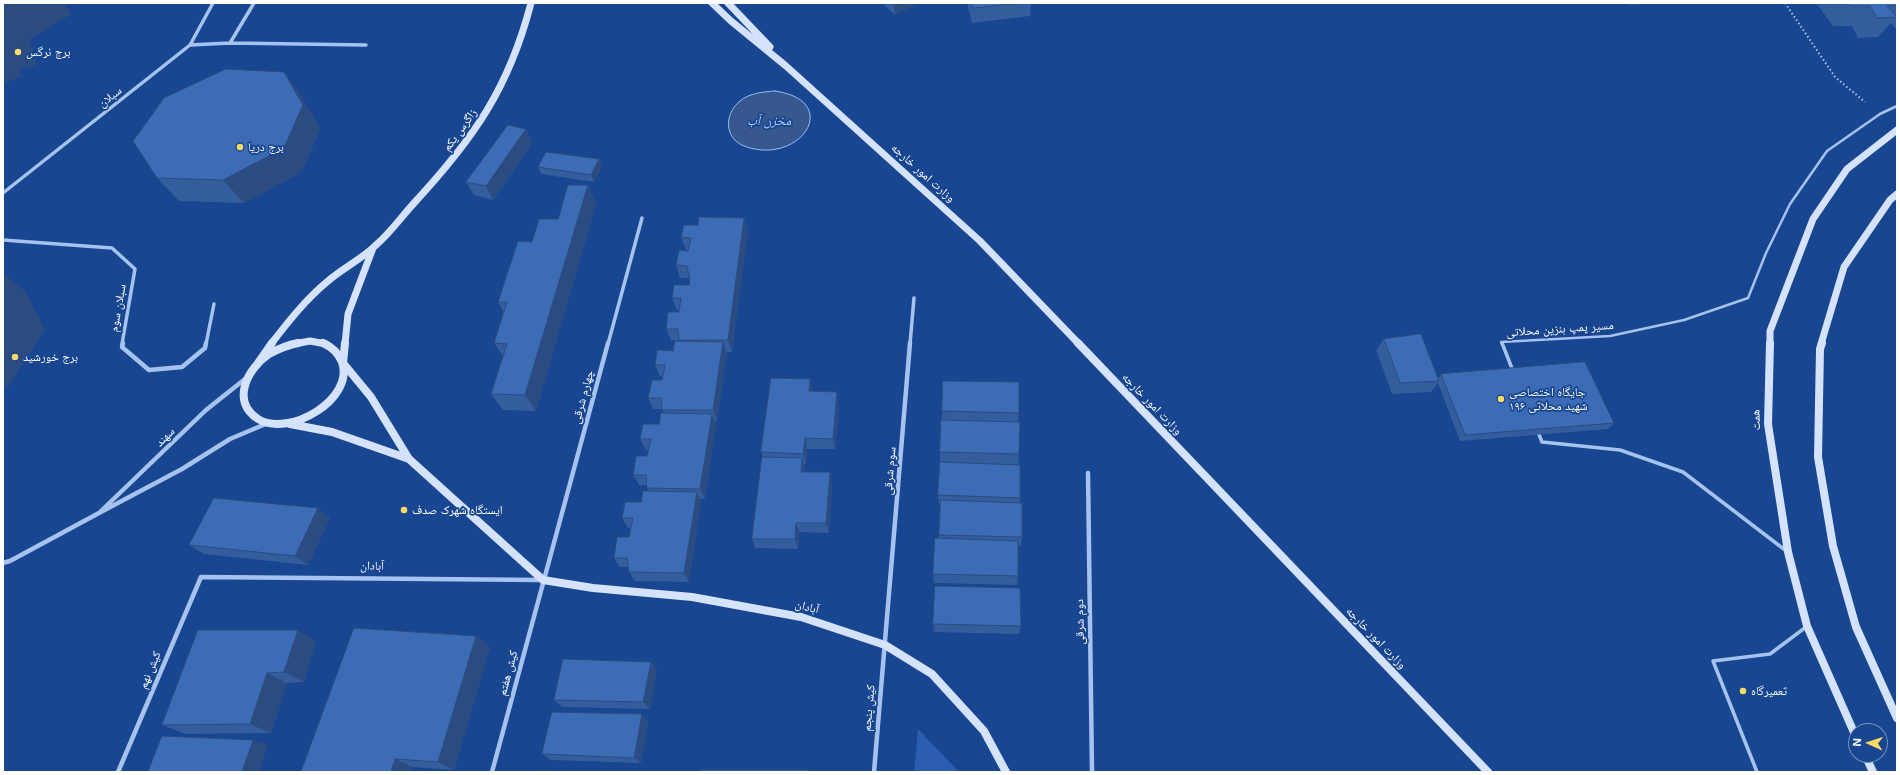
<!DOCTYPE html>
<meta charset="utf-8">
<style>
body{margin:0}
#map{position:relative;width:1900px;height:775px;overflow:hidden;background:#184690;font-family:Inter,sans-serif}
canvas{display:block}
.frame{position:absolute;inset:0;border:4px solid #fff;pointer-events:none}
.north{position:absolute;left:1848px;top:723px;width:40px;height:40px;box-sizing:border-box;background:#184690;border:1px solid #7490bc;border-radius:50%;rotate:273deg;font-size:11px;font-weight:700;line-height:16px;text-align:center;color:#fff}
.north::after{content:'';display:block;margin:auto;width:14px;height:18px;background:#ffdb64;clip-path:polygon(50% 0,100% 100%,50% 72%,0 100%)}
</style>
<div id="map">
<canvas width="1900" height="775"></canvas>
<div class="frame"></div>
<div class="north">N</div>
</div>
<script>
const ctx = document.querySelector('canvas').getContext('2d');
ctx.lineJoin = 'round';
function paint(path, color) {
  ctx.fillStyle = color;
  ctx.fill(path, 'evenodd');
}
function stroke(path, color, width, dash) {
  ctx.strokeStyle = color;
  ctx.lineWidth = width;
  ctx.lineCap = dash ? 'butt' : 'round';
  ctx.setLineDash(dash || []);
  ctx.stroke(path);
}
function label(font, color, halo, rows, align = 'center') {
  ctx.font = font + ' Inter,"Noto Naskh Arabic",sans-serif';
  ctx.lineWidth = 3.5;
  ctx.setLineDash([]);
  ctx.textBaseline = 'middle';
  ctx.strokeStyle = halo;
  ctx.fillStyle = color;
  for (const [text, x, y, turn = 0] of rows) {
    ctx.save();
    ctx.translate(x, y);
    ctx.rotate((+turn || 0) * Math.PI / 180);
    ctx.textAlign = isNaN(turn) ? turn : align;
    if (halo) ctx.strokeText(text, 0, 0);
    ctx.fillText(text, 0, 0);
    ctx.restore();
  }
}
paint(new Path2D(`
 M918,729L959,772H914Z`), '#2b5eaf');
const water = new Path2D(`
 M775,91C844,101 800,167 744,146C724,138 724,114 740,101C750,93 762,92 775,91Z`);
paint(water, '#37578f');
stroke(water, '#99bdf2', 1);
stroke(new Path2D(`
 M1785,3L1835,77L1865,102`), '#a6c3ef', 2, [1.5, 2.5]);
stroke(new Path2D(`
 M1502,344L1501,342L1610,336L1684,320L1748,298L1766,253L1790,204L1827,151L1880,114L1897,106`), '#a6c3ef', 2.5);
stroke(new Path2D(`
 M1502,343L1513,371
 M1538,432L1542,442L1620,450L1683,472L1785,550
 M1757,772L1713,661L1770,654L1806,627`), '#a6c3ef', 3.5);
stroke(new Path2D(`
 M230,43L254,3
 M190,45L230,43L366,45
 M3,193L190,45L213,3
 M3,240L112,248L135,269L122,344
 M206,344L214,304
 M608,344L642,218
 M910,344L914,298`), '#a6c3ef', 3.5);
stroke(new Path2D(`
 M123,343L122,347L149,370L182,367L205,348L206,343
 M245,379L206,410L99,513L182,469L230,439L268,423
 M1088,473L1092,772
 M3,563L10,561L99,513
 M118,772L201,577L540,580
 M492,772L608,343
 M874,772L910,343`), '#a6c3ef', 4.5);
stroke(new Path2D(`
 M712,3L731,21L786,66L980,241L1079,344
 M728,3L770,47
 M271,344C288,322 306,299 328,281C343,268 362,259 376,245C391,232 402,216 415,202C474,138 509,88 531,3
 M294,344L310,341L326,344
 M345,344L348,314L373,248
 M1770,344V331L1813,219L1847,169L1897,130
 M1821,344L1844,267L1890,200L1897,194`), '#d4e2fb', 7);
stroke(new Path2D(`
 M298,343C288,345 278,349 269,354C248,368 230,401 258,419C289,438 355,399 342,362C338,352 332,347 323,343
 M345,343L343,363L371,397L409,459L543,580L593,588L692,597L801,617L885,645L932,674L984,731L1006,772
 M1078,343L1488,772
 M1770,343L1768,424L1788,552L1807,626L1856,737
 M1822,343L1820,349L1818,457L1833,546L1856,627L1897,718
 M258,363L272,343
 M290,424L332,432L409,459
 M1865,755L1873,772`), '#d4e2fb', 8);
paint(new Path2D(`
 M882,3H920L895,15Z
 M967,3H1031L1030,16L972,23Z
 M1629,3H1649L1648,4L1629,5Z
 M1816,3H1897V30L1891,23L1878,37L1858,38L1852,26H1833Z
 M302,97L320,129L302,172L244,203L179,201L157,178Z
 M526,129L532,143L493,200L474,195L466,182Z
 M599,159L602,166L594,182L541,174L538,167Z
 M588,185L596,204L536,411L503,410L491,394L503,356L494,343L504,312L498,302L532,242L558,219Z
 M744,218L748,231L732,352H727V353L717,421H715L716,425L705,499H700L701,501L689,582L635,581L629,572L628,567H620L614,558L629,537L631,528H628L622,518L641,502L649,491L647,488V485H639L633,475L647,456L649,450H646L640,439L659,424L664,413L662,409H653L648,398L662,380L663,376H660L655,365L673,351L680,341L671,340L666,329L679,312V310H677L672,298L689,285L690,278H680L676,265L688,251L686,250L681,237L698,225Z
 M1384,339L1438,378L1441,374L1614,423L1608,429L1460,441L1438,383L1431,392L1392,394L1376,350Z
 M813,390V391L839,403L835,449H807L806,464H804L805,468V472H830L832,482L829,533L799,532L798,549L755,548L752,539L763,457L761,452Z
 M942,411L1019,413L1018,422L1019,454L1018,465L1020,498L1019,503L1022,537L1021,546H1018V576L1017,585L934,583L933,574L939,538L940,505H939L938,495L940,462Z
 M318,508L330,518L308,565L204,554L189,545Z
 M933,624L1021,626L1019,634L934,632Z
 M476,636L490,647L454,770L412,767L410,772H301Z
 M316,641L304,682L287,683L271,733L186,734L162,725Z
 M657,669L650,709L562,707L554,700Z
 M648,721L641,763L551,760L542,754Z`), '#345d9d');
paint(new Path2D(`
 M3,3H65L66,5L65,6L72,14L30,39L37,65L18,70L22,76L3,84Z
 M894,3H920L895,15Z
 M284,72L302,97L320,129L302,172L244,203L223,180Z
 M526,129L532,143L493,200L486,186Z
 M599,159L602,166L594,182L591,175Z
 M588,185L596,204L536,411L525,395Z
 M744,218L748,231L732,352L728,340Z
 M3,273L25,291L45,329L10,385L3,389Z
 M723,342L727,353L717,421L713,410Z
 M810,379L813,390L811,403L809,391Z
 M837,392L839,403L835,449L833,439Z
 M712,414L716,425L705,499L700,489Z
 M805,438L807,449L806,464L803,454Z
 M802,458L805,468L804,482L801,472Z
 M830,472L832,482L829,533L826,523Z
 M697,492L701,501L689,582L684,573Z
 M318,508L330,518L308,565L295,556Z
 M796,523L799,532L798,549L795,539Z
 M298,630L316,641L304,682L284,672Z
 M476,636L490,647L454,770L438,762Z
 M651,662L657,669L650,709L643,702Z
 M267,673L287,683L271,733L250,724Z
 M642,714L648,721L641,763L634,758Z
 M253,740L268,745L259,772H242Z
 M395,759L412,767L410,772H391Z`), '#2b4c80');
const building = new Path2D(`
 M971,3H1021L973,8Z
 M1848,3H1897V5L1887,6L1897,17L1877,18L1870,6H1851Z
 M226,69L284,72L303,105L284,148L223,180L157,178L133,141L164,98Z
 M508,125L526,129L486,186L466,182Z
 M546,152L599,159L591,175L538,167Z
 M568,185H588L525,395L491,394L507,344L494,343L507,302H498L518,241L532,242L539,219H558Z
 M699,217L744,218L728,340H679L678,329H666L668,312H679L681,298H672L674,285H689L690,276H689L687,266L676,265L679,250L688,251L691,238L681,237L684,225H698Z
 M3,294L5,298L3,302Z
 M1421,334L1439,381L1400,383L1384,339Z
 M675,341L723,342L713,410H662L661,398H648L652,380H662L665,365H655L657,350L673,351Z
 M1585,362L1614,423L1465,435L1441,374Z
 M771,378L810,379L809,391L837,392L833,439L805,438L803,454L761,452Z
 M943,381L1019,382V413L942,411Z
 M661,413L712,414L700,489L647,488L646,475H633L636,456H647L651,439H640L643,424H659Z
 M941,420L1020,422L1019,454L940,452Z
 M762,457L802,458L801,472H830L826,523H796L795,539H752Z
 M940,462L1020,465V498L938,495Z
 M643,491L697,492L684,573L629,572L627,558H614L617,537H629L633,518H622L625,502H641Z
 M214,498L318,508L295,556L189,545Z
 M941,500L1022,503V537L939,535Z
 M935,538L1018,541V576L933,574Z
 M935,586L1020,588L1021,626L933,624Z
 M354,628L476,636L438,762L395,759L391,772H301Z
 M198,630H298L284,672L267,673L250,724L162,725Z
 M563,659L651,662L643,702L554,700Z
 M552,712L642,714L634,758L542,754Z
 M162,736L253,740L242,772H148Z
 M700,770H809V772H700Z
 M540,771L559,772H540Z`);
paint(building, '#3d6cb7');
stroke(building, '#2b4c80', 1);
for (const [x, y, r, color] of [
 [18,52,4,"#ffdb64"],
 [240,147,4,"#ffdb64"],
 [15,357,4,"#ffdb64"],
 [1501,399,4,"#ffdb64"],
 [404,510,4,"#ffdb64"],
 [1743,691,4,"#ffdb64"]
]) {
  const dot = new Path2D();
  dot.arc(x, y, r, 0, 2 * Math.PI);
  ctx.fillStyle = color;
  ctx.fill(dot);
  stroke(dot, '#184690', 1.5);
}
label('12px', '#fff', '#184690', [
 ["برج نرگس",26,52],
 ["برج دریا",248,147],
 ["برج خورشید",23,357],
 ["جایگاه اختصاصی",1509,392],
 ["۱۹۶ شهید محلاتی",1509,406],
 ["ایستگاه شهرک صدف",412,510],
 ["تعمیرگاه",1751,691]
], 'left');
label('12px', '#fff', '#184690', [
 ["سبلان",110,97,-38],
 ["زاگرس یکم",460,130,-54],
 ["وزارت امور خارجه",923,173,42],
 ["سبلان سوم",118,308,-80],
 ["مسیر پمپ بنزین محلاتی",1560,329,-4],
 ["چهارم شرقی",583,397,-75],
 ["وزارت امور خارجه",1152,404,46],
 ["همت",1756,420,-92],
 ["سهند",165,437,-45],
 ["سوم شرقی",890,471,-85],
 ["آبادان",372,566,1],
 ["آبادان",807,607,15],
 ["دوم شرقی",1080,622,-91],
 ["وزارت امور خارجه",1376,638,46],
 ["کیش نهم",150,670,-67],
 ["کیش هفتم",508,673,-75],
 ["کیش پنجم",869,708,-85]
]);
label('italic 13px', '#b2cdf6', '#184690', [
 ["مخزن آب",769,121]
]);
</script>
